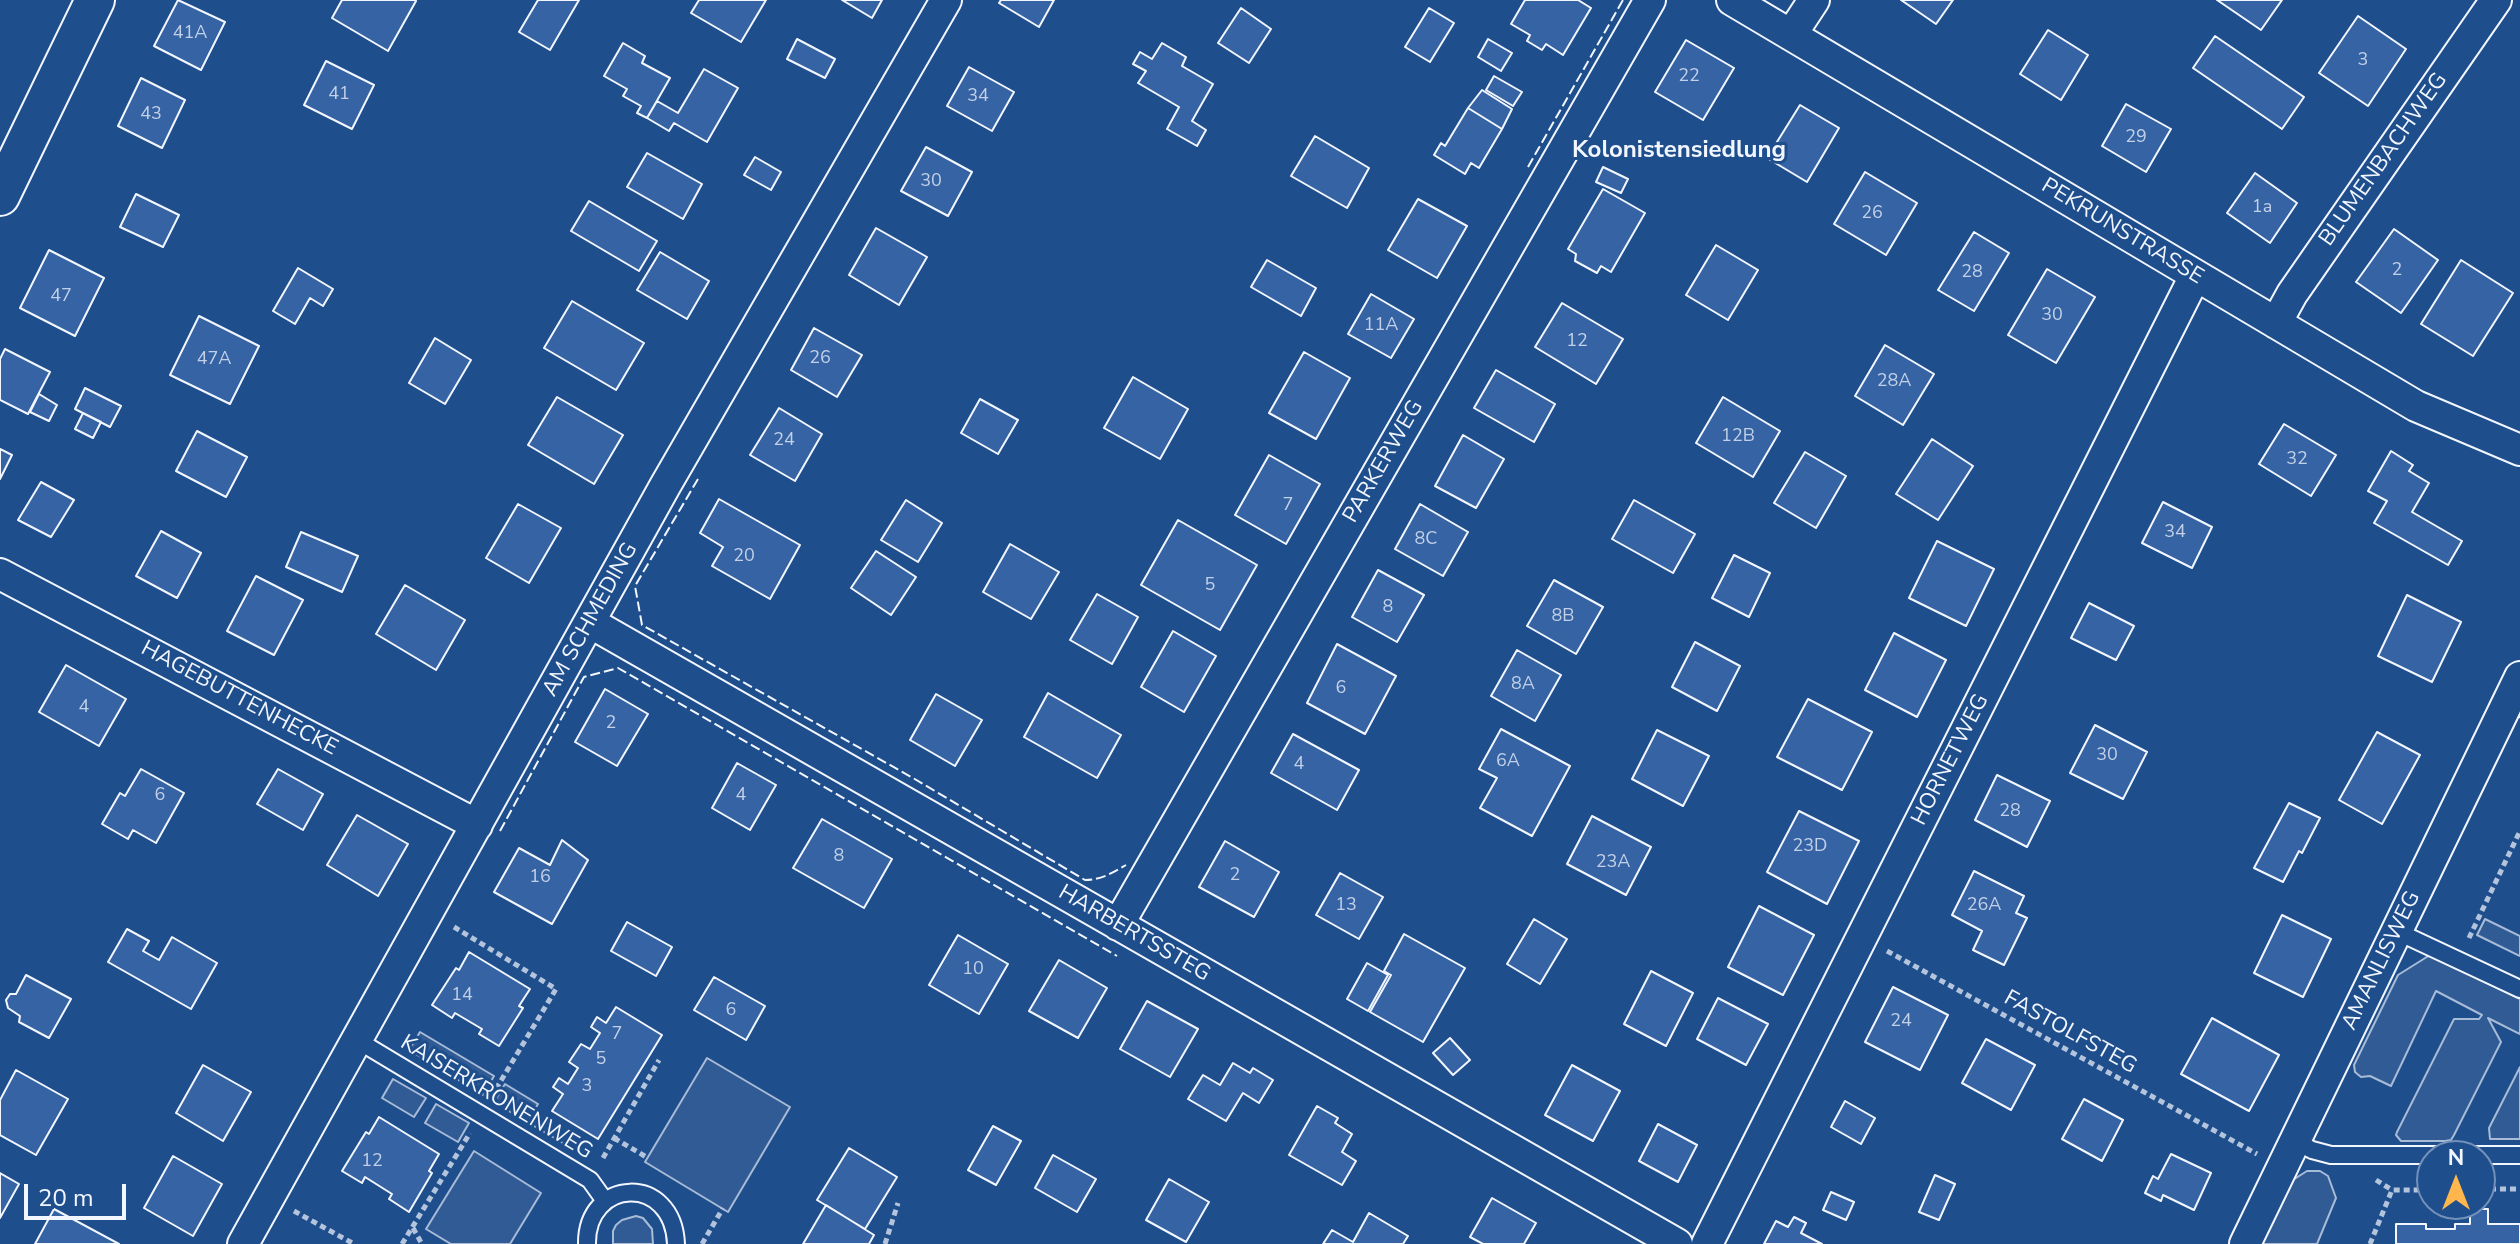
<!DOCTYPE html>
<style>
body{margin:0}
#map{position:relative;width:2520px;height:1244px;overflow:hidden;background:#1f4e8c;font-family:"Nunito Sans",sans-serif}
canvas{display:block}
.north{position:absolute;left:2416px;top:1140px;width:80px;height:80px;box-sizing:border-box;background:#1f4e8c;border:2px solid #7391ba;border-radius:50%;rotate:0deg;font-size:22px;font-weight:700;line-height:32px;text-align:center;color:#f2f6ff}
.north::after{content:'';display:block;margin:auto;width:28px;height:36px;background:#ffb74d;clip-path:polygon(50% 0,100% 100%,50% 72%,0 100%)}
.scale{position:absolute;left:24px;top:1184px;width:102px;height:36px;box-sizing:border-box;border:4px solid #f2f6ff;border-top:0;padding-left:10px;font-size:24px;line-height:28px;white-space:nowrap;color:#f2f6ff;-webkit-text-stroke:6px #1f4e8c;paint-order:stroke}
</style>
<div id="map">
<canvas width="2520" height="1244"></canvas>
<div class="north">N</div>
<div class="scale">20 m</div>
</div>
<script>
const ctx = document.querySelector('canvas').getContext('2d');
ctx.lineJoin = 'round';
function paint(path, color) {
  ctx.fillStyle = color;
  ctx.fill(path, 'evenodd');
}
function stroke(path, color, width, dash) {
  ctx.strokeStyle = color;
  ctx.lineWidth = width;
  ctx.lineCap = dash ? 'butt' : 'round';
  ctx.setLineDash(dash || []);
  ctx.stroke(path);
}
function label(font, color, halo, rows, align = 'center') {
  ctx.font = font + ' "Nunito Sans",sans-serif';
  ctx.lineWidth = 6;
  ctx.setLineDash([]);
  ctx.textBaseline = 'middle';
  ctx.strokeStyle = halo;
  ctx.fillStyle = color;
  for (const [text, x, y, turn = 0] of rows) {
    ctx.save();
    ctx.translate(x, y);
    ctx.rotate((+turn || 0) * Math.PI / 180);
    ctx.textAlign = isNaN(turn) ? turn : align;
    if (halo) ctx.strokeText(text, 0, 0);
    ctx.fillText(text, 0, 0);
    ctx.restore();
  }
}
const built = new Path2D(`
 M2485,919L2520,936V956L2477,935Z
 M2430,955L2520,999V1034L2488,1018L2501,1042L2454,1135L2451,1140L2445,1141H2401L2396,1135L2397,1132L2454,1019H2479L2482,1015L2436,991L2391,1086L2370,1076L2361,1077L2355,1072L2354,1065L2398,975Z
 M420,1032L494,1076L483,1095L409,1050Z
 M707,1058L790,1107L728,1212L645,1162Z
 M2520,1067V1139H2490L2489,1128Z
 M393,1079L426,1098L414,1117L382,1098Z
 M505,1084L538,1104L527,1122L494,1102Z
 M436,1104L469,1123L458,1142L425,1123Z
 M534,1115L583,1144L578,1152L529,1123Z
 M474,1151L541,1193L510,1244H451L426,1229Z
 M2307,1171H2320L2328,1176L2336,1198L2317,1244H2259L2288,1183Z
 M636,1216L643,1218L652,1229L653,1244H613V1231L616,1225L622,1220Z`);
paint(built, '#305b95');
stroke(built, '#a8bbd7', 2);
const building = new Path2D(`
 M178,0L225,22L201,70L154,46Z
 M342,0H414L416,1L388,51L332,18Z
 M538,0H579L550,50L519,32Z
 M699,0H766L741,42L691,13Z
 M842,0H882L872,18Z
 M1001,0H1054L1039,27L999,3Z
 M1525,0H1578L1591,8L1563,55L1546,44L1542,50L1527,41L1530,35L1511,24Z
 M1901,0H1953L1936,24Z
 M2217,0H2282L2261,30Z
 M1241,8L1271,29L1249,63L1218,43Z
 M1429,8L1454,23L1430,62L1405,47Z
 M2358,16L2406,49L2368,106L2319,73Z
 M2048,30L2088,55L2061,100L2020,74Z
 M2215,36L2304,97L2282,129L2193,68Z
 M797,39L835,59L825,78L787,59Z
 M1488,39L1512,53L1501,71L1478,57Z
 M1686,40L1734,68L1703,120L1655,92Z
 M623,43L645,56L642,63L670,78L647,118L637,113L641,106L623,96L627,89L604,76Z
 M1162,43L1186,57L1182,66L1213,84L1192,121L1206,130L1197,146L1167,129L1179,107L1138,83L1146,71L1133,64L1140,52L1152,59Z
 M326,61L374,85L352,129L304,105Z
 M969,67L1014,92L992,131L947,106Z
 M704,69L738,88L707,142L674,123L669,131L647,118L657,101L678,113Z
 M1494,76L1522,92L1513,106L1486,90Z
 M141,78L185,100L162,148L118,126Z
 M1482,90L1512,109L1502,129L1468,108Z
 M2126,104L2171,129L2146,172L2102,146Z
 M1800,105L1839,128L1807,182L1767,158Z
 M1468,108L1502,129L1479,168L1471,163L1465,174L1434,155L1441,143L1445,146Z
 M1315,136L1369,168L1347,208L1291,176Z
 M926,147L972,172L948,216L901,191Z
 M647,153L702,184L683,219L627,187Z
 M755,157L781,172L771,190L744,175Z
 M1603,167L1628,179L1621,193L1596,182Z
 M1865,172L1917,203L1886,255L1834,224Z
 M2255,173L2297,203L2270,243L2227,213Z
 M1603,189L1645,213L1611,272L1601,266L1597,273L1575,261L1576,254L1568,249Z
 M136,194L179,215L163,247L120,227Z
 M1418,199L1467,226L1437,278L1388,250Z
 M589,201L657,241L639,271L571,231Z
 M876,228L927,257L899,305L849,275Z
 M2394,229L2438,260L2401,313L2356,282Z
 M1974,232L2009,253L1974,311L1938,290Z
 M1716,245L1758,270L1728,320L1686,295Z
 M49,250L104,278L75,336L20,308Z
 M660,252L709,281L687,319L637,290Z
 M1267,260L1316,288L1301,316L1251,287Z
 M2461,260L2513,293L2473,356L2421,324Z
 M298,268L333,289L323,306L310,298L295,324L273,311Z
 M2047,269L2095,297L2056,363L2008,335Z
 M1371,294L1414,319L1391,358L1348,334Z
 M572,301L644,343L616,390L544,348Z
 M1562,303L1623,339L1596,384L1535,347Z
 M199,316L259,346L230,404L170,375Z
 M814,328L862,355L837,397L791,370Z
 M435,338L471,360L445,404L409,383Z
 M1885,345L1934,374L1903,425L1855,396Z
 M5,349L50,372L28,414L0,400V359Z
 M1304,352L1350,378L1316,439L1269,413Z
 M1496,370L1555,404L1534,442L1474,408Z
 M1133,377L1188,409L1160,459L1104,428Z
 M85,388L121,406L110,427L75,409Z
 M39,394L57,405L49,421L30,412Z
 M557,397L623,435L594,484L528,445Z
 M1723,397L1780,431L1753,477L1696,443Z
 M980,399L1018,420L998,454L961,433Z
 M779,408L822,434L795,481L750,455Z
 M83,413L101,422L93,438L75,429Z
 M2284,424L2336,455L2311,496L2259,464Z
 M197,431L247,457L226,497L176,471Z
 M1463,435L1504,459L1476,508L1435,486Z
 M1932,439L1973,466L1938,520L1896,494Z
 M0,449L12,455L0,479Z
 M2391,451L2413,465L2409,471L2429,483L2412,512L2462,541L2448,565L2374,523L2387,501L2368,491Z
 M1805,452L1846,476L1816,528L1774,503Z
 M1269,455L1320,484L1286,544L1235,515Z
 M41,482L74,500L51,537L18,520Z
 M719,499L800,545L770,599L712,566L723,547L700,533Z
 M906,500L942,523L918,562L881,540Z
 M1634,500L1695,534L1673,573L1612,539Z
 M2163,502L2212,527L2192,568L2142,543Z
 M518,504L561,528L529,583L486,558Z
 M1420,504L1468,532L1443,576L1395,549Z
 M1178,520L1257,565L1220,630L1141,585Z
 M161,531L201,553L177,598L136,576Z
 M301,532L358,556L342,592L286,567Z
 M1937,541L1994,569L1966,626L1909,598Z
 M1010,544L1059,572L1031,619L983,592Z
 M876,551L916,577L891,615L851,588Z
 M1734,555L1770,573L1749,617L1712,598Z
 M1378,570L1424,595L1397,642L1352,617Z
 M256,576L303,600L274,655L227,631Z
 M1554,580L1603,607L1576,654L1527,626Z
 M405,585L465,620L436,670L376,634Z
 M1097,594L1138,617L1112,664L1070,640Z
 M2407,595L2461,622L2432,682L2378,656Z
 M2089,603L2134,626L2116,660L2071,638Z
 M1173,631L1216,656L1184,712L1141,687Z
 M1894,633L1946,660L1917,717L1865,690Z
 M1695,642L1740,666L1717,711L1672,687Z
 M1337,644L1396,676L1365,734L1307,703Z
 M1517,650L1561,675L1535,721L1491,696Z
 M66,665L126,699L99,746L39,712Z
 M605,689L648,714L617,766L575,742Z
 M1048,693L1121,735L1097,778L1024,737Z
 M936,694L982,720L955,766L910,740Z
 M1808,699L1872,732L1842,790L1777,757Z
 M2095,725L2147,752L2123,799L2070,773Z
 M1501,729L1570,766L1532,836L1480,808L1497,778L1479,769Z
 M1657,730L1709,756L1683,806L1632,779Z
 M2377,732L2420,755L2382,824L2339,800Z
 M1293,734L1359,770L1337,810L1271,773Z
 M737,763L776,785L750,830L712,808Z
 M141,769L184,793L156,843L133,830L128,839L102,824L120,793L125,796Z
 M278,769L323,794L303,830L257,804Z
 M1997,775L2050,801L2027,847L1975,820Z
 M2289,803L2320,818L2302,853L2299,851L2283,882L2254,868Z
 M1799,811L1859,841L1827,904L1767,872Z
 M357,815L408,844L378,896L327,865Z
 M1592,816L1651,847L1626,895L1567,864Z
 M822,819L892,859L864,908L793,868Z
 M562,840L588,860L552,924L494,892L519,848L550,865Z
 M1225,841L1279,872L1254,917L1199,887Z
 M1974,871L2024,896L2016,913L2027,918L2004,965L1973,950L1982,931L1952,915Z
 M1340,873L1383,897L1359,939L1316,915Z
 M1759,906L1814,935L1783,995L1728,967Z
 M2282,915L2331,939L2303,997L2254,973Z
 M1534,919L1567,939L1540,984L1507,964Z
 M627,922L672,947L656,976L611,951Z
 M127,929L149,941L143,951L159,960L172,937L217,963L191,1009L108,962Z
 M1404,934L1465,968L1423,1042L1370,1012L1391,975L1384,971Z
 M958,935L1008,964L979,1014L929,985Z
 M469,952L530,989L519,1006L523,1008L499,1046L479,1034L482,1029L455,1013L452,1018L432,1005L456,968L459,970Z
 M1059,960L1107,988L1078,1038L1029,1011Z
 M1367,963L1388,975L1368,1011L1347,999Z
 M1651,971L1693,993L1666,1046L1624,1024Z
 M26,975L71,999L49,1038L19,1022L20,1016L8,1008L6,1000L10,994H16Z
 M714,977L765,1006L746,1040L694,1010Z
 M1893,987L1948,1015L1920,1070L1865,1042Z
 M1718,998L1768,1024L1746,1065L1697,1039Z
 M1147,1001L1198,1029L1170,1077L1120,1049Z
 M616,1007L662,1035L598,1139L552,1111L563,1094L553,1087L559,1078L568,1084L578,1068L569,1062L581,1044L590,1049L600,1033L591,1027L597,1017L606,1023Z
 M2212,1018L2279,1055L2249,1111L2181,1074Z
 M1450,1038L1470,1060L1453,1075L1433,1053Z
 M1986,1039L2035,1065L2011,1110L1962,1083Z
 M1233,1063L1250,1073L1253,1068L1273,1080L1259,1103L1243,1093L1226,1121L1188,1099L1203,1075L1220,1085Z
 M203,1065L251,1092L223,1141L176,1113Z
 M1572,1065L1620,1091L1593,1141L1545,1115Z
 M16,1070L68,1099L36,1155L0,1135V1100Z
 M2084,1099L2123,1120L2102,1161L2062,1139Z
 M1845,1101L1875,1118L1861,1144L1831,1127Z
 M1317,1106L1338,1118L1335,1123L1352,1134L1342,1152L1356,1161L1342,1185L1289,1155Z
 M379,1117L439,1154L429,1171L432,1173L409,1212L389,1199L392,1194L365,1177L362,1183L342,1171L366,1132L369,1134Z
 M1658,1124L1697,1145L1678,1182L1639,1161Z
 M993,1126L1021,1141L996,1185L968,1170Z
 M849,1148L897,1177L865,1229L817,1200Z
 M2171,1154L2211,1173L2194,1210L2163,1195L2161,1201L2145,1193L2153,1176L2158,1179Z
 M1053,1155L1096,1179L1077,1212L1035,1188Z
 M173,1156L222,1184L193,1236L144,1208Z
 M0,1173L19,1184L0,1218Z
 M1935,1175L1955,1184L1939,1220L1919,1212Z
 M1169,1179L1209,1202L1186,1242L1146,1220Z
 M1831,1192L1854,1202L1846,1220L1823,1210Z
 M1492,1198L1536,1223L1524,1244H1483L1470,1237Z
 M826,1205L874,1235L869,1244H803Z
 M54,1209L119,1244H35Z
 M2470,1209H2488V1224H2520V1244H2396V1224H2426V1229H2455V1224H2470Z
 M1369,1213L1408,1236L1403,1244H1323L1332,1230L1353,1242Z
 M1794,1217L1806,1223L1801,1233L1822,1244H1764L1776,1221L1788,1227Z`);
paint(building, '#3563a3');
stroke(building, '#f2f6ff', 2);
const service = new Path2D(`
 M2396,931L2520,989
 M357,1040L590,1180L605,1201
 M2295,1141L2312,1150L2331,1155H2520
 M587,1244C586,1178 673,1173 676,1244`);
const minor = new Path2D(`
 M1732,0L2416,406L2520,450
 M1791,35L1814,0
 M2276,323L2292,294L2496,0
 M0,574L477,825
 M591,623L1677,1244
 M1118,925L1650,0
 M243,1244L665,486L946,0
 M1707,1244L2195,276
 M2245,1244L2520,677`);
const tertiary = new Path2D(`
 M0,196L95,0`);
stroke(service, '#f2f6ff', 20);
stroke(minor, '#f2f6ff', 34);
stroke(tertiary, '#f2f6ff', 42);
stroke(new Path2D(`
 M454,927L556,989L493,1094
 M2469,938L2520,831
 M1887,951L2257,1154
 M614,1138L648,1158
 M603,1158L659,1060
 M2376,1180L2392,1190
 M2480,1189H2520
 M294,1211L354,1244
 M413,1228L422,1244
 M402,1244L470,1133
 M702,1244L723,1208
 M885,1244L898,1203
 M2370,1244L2392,1190H2432`), '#b3c4dc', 5, [6, 4]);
stroke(service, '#1f4e8c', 16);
stroke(minor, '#1f4e8c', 30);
stroke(tertiary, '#1f4e8c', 38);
stroke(new Path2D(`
 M1528,167L1623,0
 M698,479L635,586L642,625L913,778L1085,880C1101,880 1112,873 1126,865
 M2519,718L2520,715
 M500,831L584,677L618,668L1117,956`), '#f2f6ff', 2, [10, 4]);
label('18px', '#c3d1e8', null, [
 ["41A",190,34],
 ["3",2363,61],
 ["22",1689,77],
 ["41",339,95],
 ["34",978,97],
 ["43",151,115],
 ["29",2136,138],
 ["30",931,182],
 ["1a",2262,208],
 ["26",1872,214],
 ["2",2397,271],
 ["28",1972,273],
 ["47",61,297],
 ["30",2052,316],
 ["11A",1381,326],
 ["12",1577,342],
 ["26",820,359],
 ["47A",214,360],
 ["28A",1894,382],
 ["12B",1738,437],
 ["24",784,441],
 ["32",2297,460],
 ["7",1288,506],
 ["34",2175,533],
 ["8C",1426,540],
 ["20",744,557],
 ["5",1210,586],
 ["8",1388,608],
 ["8B",1563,617],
 ["8A",1523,685],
 ["6",1341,689],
 ["4",84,708],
 ["2",611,724],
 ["30",2107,756],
 ["6A",1508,762],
 ["4",1299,765],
 ["6",160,796],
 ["4",741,796],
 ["28",2010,812],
 ["23D",1810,847],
 ["8",839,857],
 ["23A",1613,863],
 ["2",1235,876],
 ["16",540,878],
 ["13",1346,906],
 ["26A",1984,906],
 ["10",973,970],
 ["14",462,996],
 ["6",731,1011],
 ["24",1901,1022],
 ["7",617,1035],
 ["5",601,1060],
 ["3",587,1087],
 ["12",372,1162]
]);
label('22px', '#f2f6ff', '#1f4e8c', [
 ["BLUMENBACHWEG",2384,160,-55],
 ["PEKRUNSTRASSE",2122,232,31],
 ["PARKERWEG",1384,462,-60],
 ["AM SCHMEDING",591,620,-61],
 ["HAGEBUTTENHECKE",239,699,28],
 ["HORNETWEG",1951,760,-63],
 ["HARBERTSSTEG",1134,934,30],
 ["AMANLISWEG",2382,961,-64],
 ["FASTOLFSTEG",2070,1033,29],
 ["KAISERKRONENWEG",496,1098,31]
]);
label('bold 24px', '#f2f6ff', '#1f4e8c', [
 ["Kolonistensiedlung",1679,151]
]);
</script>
